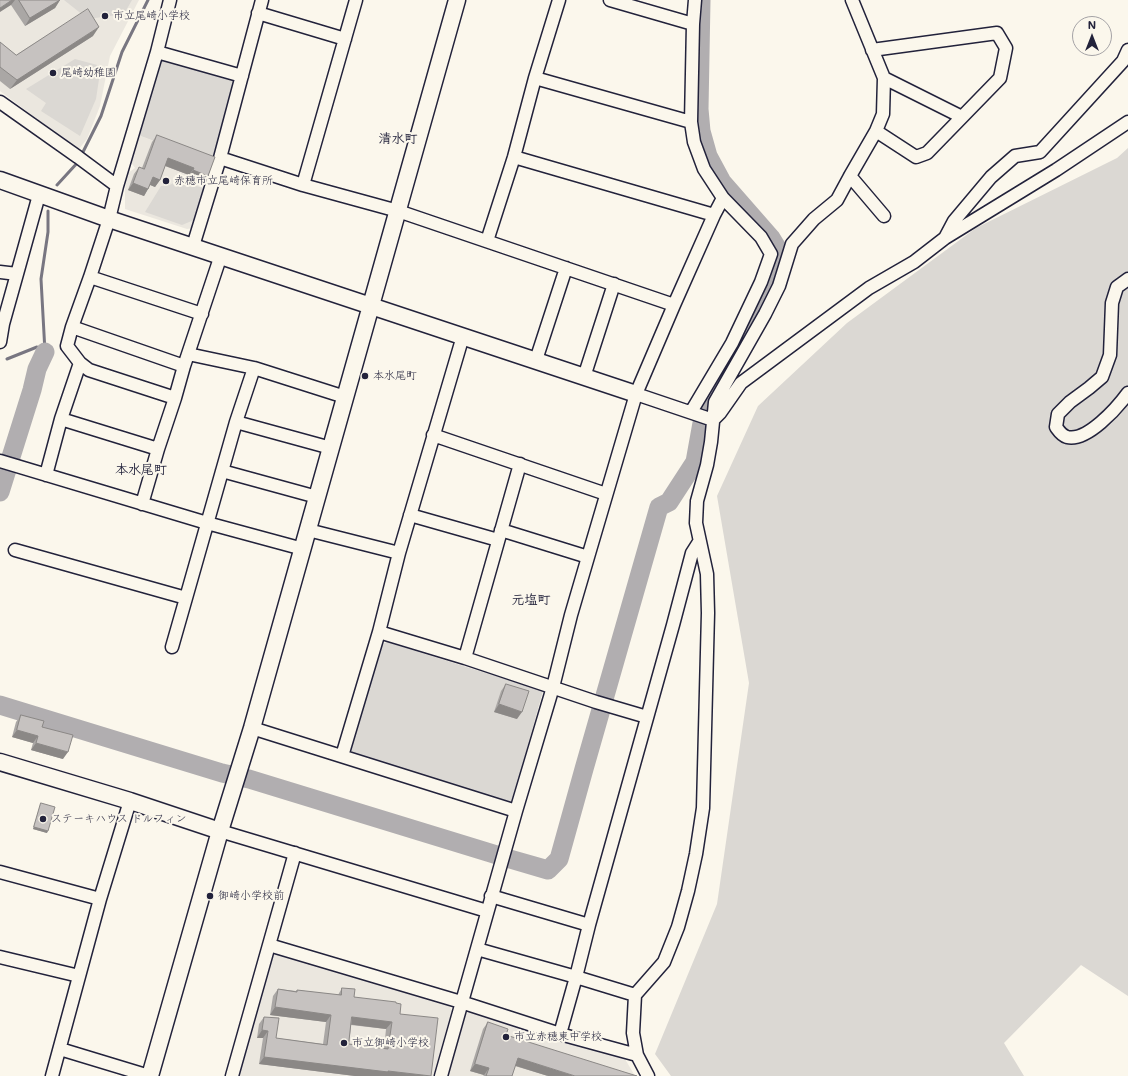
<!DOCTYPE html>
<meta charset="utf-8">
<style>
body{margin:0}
#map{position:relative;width:1128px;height:1076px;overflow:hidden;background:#fbf7ec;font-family:Mali,sans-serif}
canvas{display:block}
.north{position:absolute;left:1072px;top:16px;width:40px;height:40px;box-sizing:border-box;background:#fbf7ec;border:1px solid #a4a2a5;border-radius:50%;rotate:0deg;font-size:11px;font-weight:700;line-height:16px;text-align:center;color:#22223b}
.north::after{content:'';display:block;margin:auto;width:14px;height:18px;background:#22223b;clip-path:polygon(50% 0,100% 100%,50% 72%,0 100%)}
</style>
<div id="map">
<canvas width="1128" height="1076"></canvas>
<div class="north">N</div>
</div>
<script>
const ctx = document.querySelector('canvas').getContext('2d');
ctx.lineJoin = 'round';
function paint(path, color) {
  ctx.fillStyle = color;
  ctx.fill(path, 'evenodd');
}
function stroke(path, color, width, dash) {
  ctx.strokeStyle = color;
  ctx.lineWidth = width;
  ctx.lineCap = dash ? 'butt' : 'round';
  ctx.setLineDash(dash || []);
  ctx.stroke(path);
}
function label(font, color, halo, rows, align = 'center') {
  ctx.font = font + ' Mali,"Klee One",sans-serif';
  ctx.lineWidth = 4;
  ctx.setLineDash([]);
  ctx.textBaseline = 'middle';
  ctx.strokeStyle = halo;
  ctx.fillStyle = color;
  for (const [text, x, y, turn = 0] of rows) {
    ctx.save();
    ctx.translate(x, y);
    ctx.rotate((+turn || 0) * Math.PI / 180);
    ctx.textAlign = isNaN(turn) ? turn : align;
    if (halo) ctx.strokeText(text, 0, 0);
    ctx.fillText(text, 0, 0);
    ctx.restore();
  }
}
paint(new Path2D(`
 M0,0H139L110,56L100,106L87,139L78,150L0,91Z
 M138,135L211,162L193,228L187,229L125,209V189L128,173L135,168L130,161Z
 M279,953L447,1004L452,1010L433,1076H237L272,956Z
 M471,1011L625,1059L635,1076H448L466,1014Z`), '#ebe7df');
paint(new Path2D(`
 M64,0H132L124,14L88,19Z
 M75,59L101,66L96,99L80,136L41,111L46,103L26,89Z
 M164,59L232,77L236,82L211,162L138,135L159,62Z
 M1128,148V996L1081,965L1004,1043L1024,1076H671L655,1054L717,904L749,683L717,496L758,406L847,323L976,228L1117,158Z
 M177,180L203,188L194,220L182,225L145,212L161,186C168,186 172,185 177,180Z
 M387,642L543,691L512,802L354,757L350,750L380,645Z`), '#dbd8d3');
stroke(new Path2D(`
 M81,156L101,116L122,52L148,0
 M57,185L79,161
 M45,352L41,279L48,232V211
 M7,359L37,347L45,352`), '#787681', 3);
stroke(new Path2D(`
 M701,0L699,109L701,131L708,156L722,182L771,238L779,251C774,285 757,318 740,347
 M0,492L32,390L37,369L45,352
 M0,705L222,773L249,779L510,859L548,870L559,859L584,769L659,507L669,502L695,462L704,412L721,381`), '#b1aeb0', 19);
const street = new Path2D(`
 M170,0L157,52L117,186L109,219L90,277L72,327L67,346L80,363L89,370L175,398L184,366L221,255
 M610,0L693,24
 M258,13L345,39
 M872,50L997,33L1006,48L1000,78L927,153L916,157L876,131
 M157,52L242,76
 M535,78L691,122
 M884,78L962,117
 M0,102L78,157L117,186
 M514,157L714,215
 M220,158L303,185L398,211L674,305
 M850,176L884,216
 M303,185L356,0
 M945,238L954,221L991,177L1015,156L1040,152L1123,61L1128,50
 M487,241L514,157L535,78L559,0
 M193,246L220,158L262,0
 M0,272L17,274L3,324L0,342
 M17,274L39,195
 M90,277L202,314
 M1128,279L1117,287L1112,303L1110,355L1102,377L1089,388L1070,402L1058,414L1056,427C1059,431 1061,435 1067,437C1087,442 1117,408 1128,393
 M72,327L184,366
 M188,354L254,368L345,397
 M536,360L566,268
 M584,377L614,284
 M636,394L713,420
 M691,412L732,343L761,282L771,254L761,237L723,198L704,169L694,142L691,122L693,24L695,0
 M61,419L158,449
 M713,420L720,413L741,383L869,288L914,262L945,238L1056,170L1128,122
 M236,422L331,448
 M433,435L606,494
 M0,461L207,523L303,549
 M222,471L317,497
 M46,475L61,419L80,363
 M142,504L158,449L175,398
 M410,515L498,540
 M308,530L399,553
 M501,530L588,557
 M15,550L186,598L236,422L254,368
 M379,632L465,658L596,702L647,717
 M172,647L186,598
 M465,658L520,464
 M252,728L516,811
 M342,756L379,632L399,553L463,336
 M220,831L487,911
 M0,872L100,899
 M491,896L589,925
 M269,945L461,1002L560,1034L637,1055
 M477,949L576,977L635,995
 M0,957L79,976
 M560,1034L576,977L589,925L673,625L692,553L699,542
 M60,1049L149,1076
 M52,1076L100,899L130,801
 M232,1076L295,853
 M441,1076L516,811L553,687L571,615L588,557L636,394L674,305L714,215L723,198
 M648,1076L637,1055L633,1033L635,995L664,962L678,927L688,891L696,854L703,808L708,613L707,574L696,523L697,501L707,465L711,442L715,402L765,314L779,286L792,244L814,219L837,200L850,176L876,131L883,114L884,78L852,0`);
const secondary = new Path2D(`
 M0,180L109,219L636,394
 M0,762L130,801L220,831
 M150,1076L220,831L252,728L457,0`);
stroke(street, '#22223b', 15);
stroke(secondary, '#22223b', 19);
stroke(street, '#fbf7ec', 12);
stroke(secondary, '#fbf7ec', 16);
paint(new Path2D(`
 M0,0H60L55,8L25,26L11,5Z
 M93,36L10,89L0,81V42L16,55Z
 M157,135L208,176L203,183L188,177L189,175L165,166L160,180L155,187L150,185L148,189L144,196L128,190L134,174L139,167L142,168L152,142Z
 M506,684L517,719L494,712L501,691Z
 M21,715L42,727L63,759L31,750L33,743L12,737L16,722Z
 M41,803L47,833L33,829L40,805Z
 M342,988L354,997L400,1014L431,1076H355L259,1064L263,1038H257L259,1024L264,1017L276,1038L323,1044L326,1022L270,1015L273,996L278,989L296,991L297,990L338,995ZM351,1025L386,1029L384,1049L349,1044Z
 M488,1022L506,1035L548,1076L515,1066L512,1076H483L484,1075L470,1071L483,1029Z`), '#aaa7a5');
paint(new Path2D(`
 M12,0H15L11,5L0,12V8Z
 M60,0L55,8L25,26L30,18Z
 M99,27L93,36L10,89L17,80Z
 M168,158L194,168L189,175L163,165Z
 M193,170L208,176L203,183L188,177Z
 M153,177L160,180L155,187L148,184Z
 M133,183L148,189L144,196L128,190Z
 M499,704L522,712L517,719L494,712Z
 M17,730L38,736L33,743L12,737Z
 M36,743L68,752L63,759L31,750Z
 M34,827L48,831L47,833L33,829Z
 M275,1007L331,1015L326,1022L270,1015Z
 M352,1017L392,1022L386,1029L347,1024Z
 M262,1030L268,1031L263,1038H257Z
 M264,1057L388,1071L431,1076H355L259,1064Z
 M518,1058L575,1076H548L513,1065Z
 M475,1064L489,1068L484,1075L470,1071Z`), '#8b8886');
const building = new Path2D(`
 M0,0H12L0,8Z
 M19,0H60L30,18Z
 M88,9L99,27L17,80L0,67V42L16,55Z
 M157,135L215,157L208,176L193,170L194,168L168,158L160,180L153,177L148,189L133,183L139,167L144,169Z
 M506,684L529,691L522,712L499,704Z
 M21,715L44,721L42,727L73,735L68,752L36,743L38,736L17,730Z
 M41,803L55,807L48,831L34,827Z
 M342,988L355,989L354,997L396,1002V1003L401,1004L400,1014L438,1018L431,1076L388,1071V1072L264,1057L268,1031L262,1030L264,1017L279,1018L276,1038L327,1045L331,1015L275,1007L278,989L297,992V990L341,995ZM352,1017L392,1022L388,1049L349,1044Z
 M488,1022L508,1029L506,1035L637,1076H575L518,1058L512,1076H486L489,1068L475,1064Z`);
paint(building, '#c6c2c0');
stroke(building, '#8b8886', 1);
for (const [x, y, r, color] of [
 [105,16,4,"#22223b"],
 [53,73,4,"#22223b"],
 [166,181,4,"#22223b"],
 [365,376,4,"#22223b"],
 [43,819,4,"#22223b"],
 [210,896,4,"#22223b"],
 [506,1037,4,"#22223b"],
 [344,1043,4,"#22223b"]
]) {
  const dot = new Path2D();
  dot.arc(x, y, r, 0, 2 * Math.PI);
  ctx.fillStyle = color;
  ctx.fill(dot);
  stroke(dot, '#fbf7ec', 1.5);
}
label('11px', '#22223b', '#fbf7ec', [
 ["市立尾崎小学校",113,16],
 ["尾崎幼稚園",61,73],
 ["赤穂市立尾崎保育所",174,181],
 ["本水尾町",373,376],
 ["ステーキハウス ドルフィン",51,819],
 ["御崎小学校前",218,896],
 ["市立赤穂東中学校",514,1037],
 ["市立御崎小学校",352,1043]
], 'left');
label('bold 13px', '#22223b', '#fbf7ec', [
 ["清水町",398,139],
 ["本水尾町",141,470],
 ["元塩町",531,600]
]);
</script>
